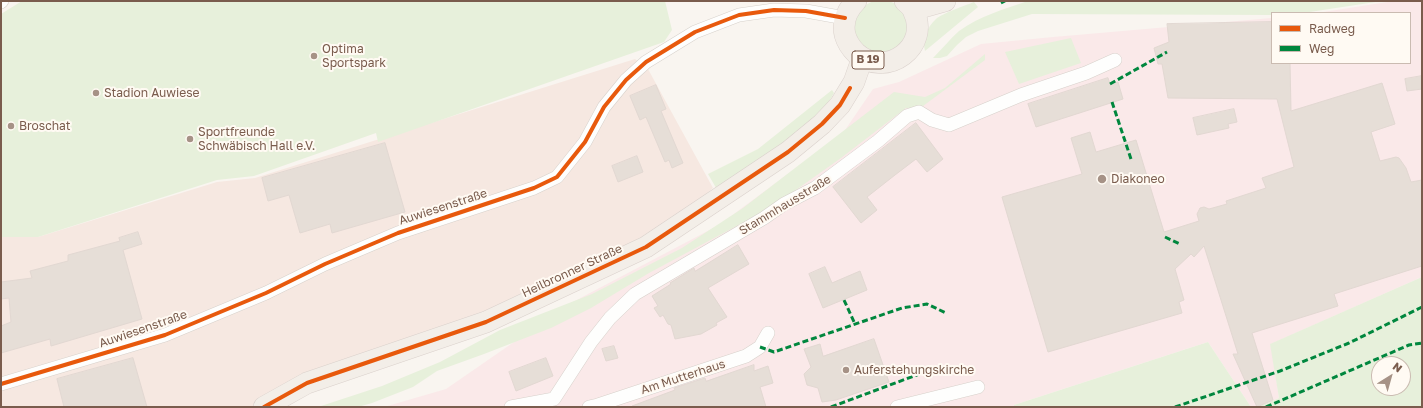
<!DOCTYPE html>
<meta charset="utf-8">
<style>
body{margin:0}
#map{position:relative;width:1423px;height:408px;overflow:hidden;background:#f9f5f0;font-family:"Golos Text",sans-serif}
canvas{display:block}
.frame{position:absolute;inset:0;border:2px solid #7a5c4d;pointer-events:none}
.legend{position:absolute;left:1271px;top:12px;width:140px;height:52px;box-sizing:border-box;background:#fffaf3;border:1px solid #cabbb1;margin:0;padding:5px 7px;list-style:none;font-size:12px;color:#7a5c4d}
.legend li{display:flex;align-items:center;gap:8px;height:20px}
.legend b{width:20px;border:1px solid #cabbb1}
.north{position:absolute;left:1371px;top:356px;width:40px;height:40px;box-sizing:border-box;background:#fffaf3;border:1px solid #cabbb1;border-radius:50%;rotate:37deg;font-size:11px;font-weight:700;line-height:16px;text-align:center;color:#7a5c4d}
.north::after{content:'';display:block;margin:auto;width:14px;height:18px;background:#a69286;clip-path:polygon(50% 0,100% 100%,50% 72%,0 100%)}
</style>
<div id="map">
<canvas width="1423" height="408"></canvas>
<div class="frame"></div>
<ul class="legend">
<li><b style="height:5px;background:#e8590c"></b>Radweg</li>
<li><b style="height:5px;background:#00873e"></b>Weg</li>
</ul>
<div class="north">N</div>
</div>
<script>
const ctx = document.querySelector('canvas').getContext('2d');
ctx.lineJoin = 'round';
function paint(path, color) {
  ctx.fillStyle = color;
  ctx.fill(path, 'evenodd');
}
function stroke(path, color, width, dash) {
  ctx.strokeStyle = color;
  ctx.lineWidth = width;
  ctx.lineCap = dash ? 'butt' : 'round';
  ctx.setLineDash(dash || []);
  ctx.stroke(path);
}
function label(font, color, halo, rows, align = 'center') {
  ctx.font = font + ' "Golos Text",sans-serif';
  ctx.lineWidth = 4;
  ctx.setLineDash([]);
  ctx.textBaseline = 'middle';
  ctx.strokeStyle = halo;
  ctx.fillStyle = color;
  for (const [text, x, y, turn = 0] of rows) {
    ctx.save();
    ctx.translate(x, y);
    ctx.rotate((+turn || 0) * Math.PI / 180);
    ctx.textAlign = isNaN(turn) ? turn : align;
    if (halo) ctx.strokeText(text, 0, 0);
    ctx.fillText(text, 0, 0);
    ctx.restore();
  }
}
paint(new Path2D(`
 M635,59L648,69L713,188L646,247L261,407H1V237H38L217,182L255,178Z`), '#f6e8e1');
paint(new Path2D(`
 M1394,1H1422V277L1271,344L1279,398L1257,407H1251L1208,342L1014,405V407H384L446,389L569,304L719,225L843,133L873,89L899,82L981,44L1053,37L1272,18V63H1410V13H1317Z`), '#fae9e9');
paint(new Path2D(`
 M22,1H665L672,30L664,42L378,142L376,133L254,176L217,180L38,237H1V14Z
 M874,1C898,1 897,2 909,23L906,43L889,55L869,53C865,48 860,44 856,39C847,25 860,5 874,1Z
 M1028,1H1382L1303,13H1272V15L1032,14L978,31L966,37L957,45L947,56L940,58H933C942,49 950,39 959,31C980,16 1004,9 1028,1Z
 M974,2L978,7L925,51C922,40 927,27 936,19C943,13 964,6 974,2Z
 M1071,38L1081,63L1019,84L1005,52Z
 M985,54V60L919,109L906,108L841,158L772,207L649,273L591,308L551,328L484,354L437,371L413,387L372,403L358,407H318L382,386L440,362L500,330L592,294L682,248L743,208L894,92L925,97L945,88Z
 M832,90L834,93L827,105L816,117L719,193L708,174L758,149Z
 M1422,277V407H1257L1279,398L1270,344ZM1379,364H1403V388H1379Z
 M1208,342L1251,407H1014V405Z`), '#e7f0db');
const building = new Path2D(`
 M1272,22V63H1290L1291,111L1382,83L1395,124L1371,132L1380,161L1396,157L1399,158L1406,168L1411,182L1422,180V266L1334,294L1338,306L1252,333L1273,400L1257,407L1233,354H1238L1204,246L1194,257L1191,254L1175,269L1184,300L1179,302L1182,313L1048,352L1002,197L1082,174L1071,138L1090,132L1096,152L1136,140L1164,232L1199,221L1197,214L1200,208L1204,207L1209,209L1227,204L1226,201L1266,188L1262,178L1294,167L1277,99L1168,98L1162,64H1158L1154,48L1169,42L1167,24Z
 M1422,76V89L1407,91L1405,79Z
 M1108,78L1110,84L1118,82L1123,99L1036,127L1028,104Z
 M656,85L666,109L661,111L683,163L672,168L669,160L665,162L646,117L640,120L630,96Z
 M1234,109L1237,122L1228,124L1229,128L1197,135L1193,118Z
 M916,123L943,159L927,172L916,159L895,175L867,197L877,210L861,223L833,187Z
 M385,143L405,212L332,233L330,224L300,233L289,195L268,201L262,178Z
 M637,156L643,172L618,182L612,166Z
 M138,232L142,244L123,250L142,319L51,346L50,339L1,353V326L11,322L9,298L1,299V282L32,278L30,271L68,261V255L120,241L119,238Z
 M738,245L749,264L708,288L727,317L716,323L717,325L701,334L675,339L671,325L668,324L663,315L660,317L654,308L658,306L652,296L671,284L670,283L694,268L695,271Z
 M825,267L832,283L860,271L867,290L823,308L809,274Z
 M874,339L889,382L836,400L822,402L818,388L807,385L804,374L811,367L804,349L820,344L823,356Z
 M614,346L618,358L606,361L602,349Z
 M133,358L147,407H64L57,379Z
 M546,358L553,376L516,391L509,372Z
 M754,365V371L768,366L773,383L760,387L766,407H632V406L675,390L674,388L705,378L706,381Z`);
paint(building, '#e6ded7');
stroke(building, '#e2d8d2', 1);
const street = new Path2D(`
 M1,2L2,1
 M1,384L165,335L266,293L325,264L398,233L534,188L557,177L585,142L604,107L626,80L646,62L695,32L739,15L774,10L806,11L845,18
 M511,407L554,399L591,342L610,318L635,294L764,218L784,204L815,188L878,141L907,116L919,112L932,120L949,125L1021,95L1086,73L1115,60
 M589,407L598,405L746,356L760,347L768,333
 M897,407L978,387`);
const primary = new Path2D(`
 M856,1C847,10 842,22 845,35C847,42 851,48 856,53C886,80 932,46 913,10C912,7 908,4 905,1
 M913,10L945,1
 M264,407L307,383L486,322L646,247L788,152L822,124L840,105L854,82L862,59`);
stroke(street, '#d7d1cb', 14);
stroke(primary, '#dad1cc', 22);
stroke(street, '#fefefd', 13);
stroke(primary, '#f3eee8', 21);
stroke(new Path2D(`
 M1001,3L1005,1
 M1110,84L1167,52
 M1112,102L1131,159
 M1165,237L1180,244
 M844,300L855,324
 M760,347L774,352L902,308L927,304L946,313
 M831,407L930,370
 M1175,407L1280,371L1349,343L1422,307
 M1266,407L1409,345L1422,343`), '#00873e', 3, [6, 3]);
stroke(new Path2D(`
 M1,384L165,335L266,293L325,264L398,233L534,188L557,177L585,142L604,107L626,80L646,62L695,32L739,15L774,10L806,11L845,18
 M264,407L307,383L486,322L646,247L788,152L822,124L840,105L850,88`), '#e8590c', 4);
for (const [x, y, r, color] of [
 [314,56,4,"#a69286"],
 [96,93,4,"#a69286"],
 [11,126,4,"#a69286"],
 [190,139,4,"#a69286"],
 [1102,179,5,"#a69286"],
 [846,370,4,"#a69286"]
]) {
  const dot = new Path2D();
  dot.arc(x, y, r, 0, 2 * Math.PI);
  ctx.fillStyle = color;
  ctx.fill(dot);
  stroke(dot, '#fffaf3', 1.5);
}
for (const [x, y, w] of [
 [868,60,32]
]) {
  const box = new Path2D();
  box.roundRect(x - w / 2, y - 9, w, 18, 3);
  ctx.fillStyle = '#fffaf3';
  ctx.fill(box);
  stroke(box, '#7a5c4d', 1);
}
label('bold 11px', '#7a5c4d', null, [
 ["B 19",868,60]
]);
label('12px', '#7a5c4d', '#fffaf3', [
 ["Optima",322,49],
 ["Sportspark",322,63],
 ["Stadion Auwiese",104,93],
 ["Broschat",19,126],
 ["Sportfreunde",198,132],
 ["Schwäbisch Hall e.V.",198,146],
 ["Diakoneo",1111,179],
 ["Auferstehungskirche",854,370]
], 'left');
label('12px', '#7a5c4d', '#fffaf3', [
 ["Stammhausstraße",785,205,-31],
 ["Auwiesenstraße",443,207,-18],
 ["Heilbronner Straße",572,271,-25],
 ["Auwiesenstraße",143,329,-19],
 ["Am Mutterhaus",683,377,-18]
]);
</script>
